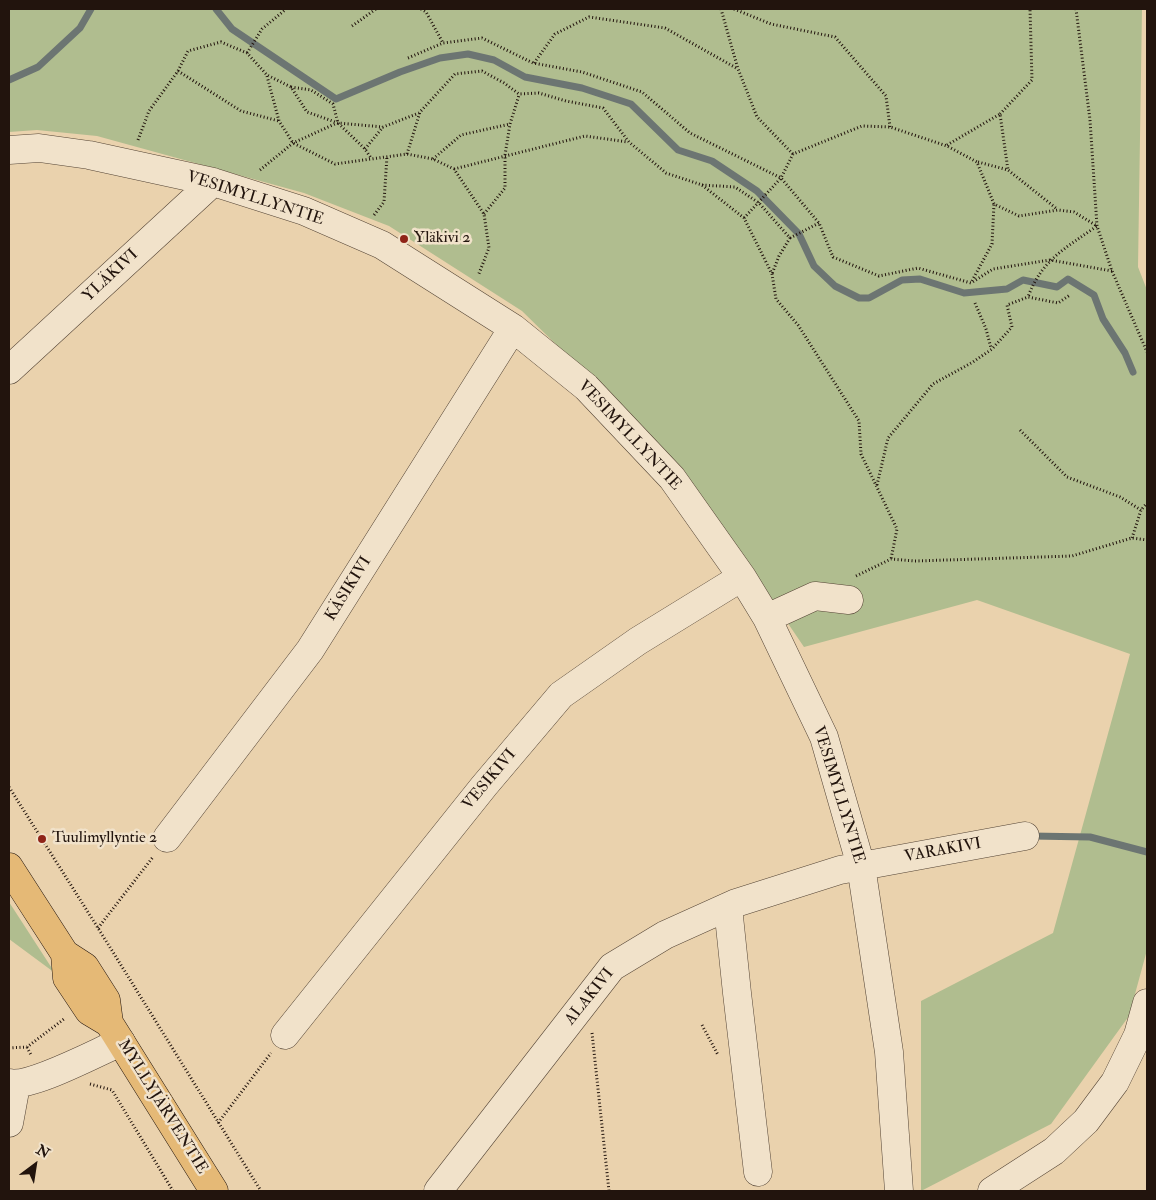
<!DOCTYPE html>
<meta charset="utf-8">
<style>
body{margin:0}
#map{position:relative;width:1156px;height:1200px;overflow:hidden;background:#ead2ad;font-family:"IM FELL Double Pica",serif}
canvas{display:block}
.frame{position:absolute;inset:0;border:10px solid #22140d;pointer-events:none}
.north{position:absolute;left:10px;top:1140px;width:50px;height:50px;-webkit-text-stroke:4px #f1e2ca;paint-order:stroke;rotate:31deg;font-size:14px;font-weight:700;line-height:20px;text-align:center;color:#22140d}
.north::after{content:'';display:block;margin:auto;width:18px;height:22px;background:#22140d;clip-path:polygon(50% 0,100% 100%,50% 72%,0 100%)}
</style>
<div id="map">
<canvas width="1156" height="1200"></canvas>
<div class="frame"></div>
<div class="north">N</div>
</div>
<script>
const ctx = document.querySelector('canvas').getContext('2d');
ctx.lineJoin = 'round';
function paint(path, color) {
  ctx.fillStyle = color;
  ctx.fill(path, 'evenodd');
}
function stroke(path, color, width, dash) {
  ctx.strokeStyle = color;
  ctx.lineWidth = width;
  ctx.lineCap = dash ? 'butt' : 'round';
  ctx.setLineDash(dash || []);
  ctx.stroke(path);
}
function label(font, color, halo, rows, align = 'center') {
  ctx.font = font + ' "IM FELL Double Pica",serif';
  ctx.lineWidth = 5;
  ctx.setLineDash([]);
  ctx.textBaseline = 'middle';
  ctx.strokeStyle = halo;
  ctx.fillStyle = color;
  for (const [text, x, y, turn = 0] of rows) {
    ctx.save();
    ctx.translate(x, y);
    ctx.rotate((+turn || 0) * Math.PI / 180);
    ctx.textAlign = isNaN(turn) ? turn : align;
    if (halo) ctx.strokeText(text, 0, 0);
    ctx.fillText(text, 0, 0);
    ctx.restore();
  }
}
paint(new Path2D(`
 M9,9H1142L1138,267L1147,290V950L1129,1016L1051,1124L921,1191V1001L1053,933L1130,654L977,600L804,647L683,469L522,311L389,226L304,193L97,136L37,130L9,132Z
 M9,902L55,973L9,939Z`), '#b0bd8f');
stroke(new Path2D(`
 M216,9L232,29L336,99L400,72L440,58L468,54L494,60L525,77L582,88L631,104L678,150L712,161L757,191L799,234L814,266L835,286L859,298H869L902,280L920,279L964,293L1007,289L1023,280L1057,287L1068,279L1094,295L1103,319L1125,353L1133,372
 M9,80L38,67L80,28L91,9
 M1031,836L1090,837L1147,852`), '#6c7572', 7);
const minor = new Path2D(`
 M9,150L39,148L89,155L213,182L304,211L382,245L513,328L586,387L672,478L742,577L767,618L824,737L861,866L889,1052L899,1191
 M9,370L213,182
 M767,618L815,596L849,600
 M167,838L310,650L513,328
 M728,907L737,993L758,1172
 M285,1035L484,786L561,695L638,641L742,577
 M9,1083C31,1088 97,1052 121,1042
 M9,1123L16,1085
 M438,1191L612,967L665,935L736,903L840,870L1025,836
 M992,1191L1054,1151L1086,1121L1115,1082L1138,1035L1147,1003`);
const major = new Path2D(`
 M9,867L65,954L85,967L106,1000L109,1023L214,1191
 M65,954L67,978L89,1011L109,1023`);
stroke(minor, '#544435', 29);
stroke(major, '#22140d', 29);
stroke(new Path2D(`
 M421,9L426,12L443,43
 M721,9L738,69L757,117L793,154
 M734,9L771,24L835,37L886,96L890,127
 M1076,9L1090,120L1097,226L1112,271L1147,352
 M352,26L376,9
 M247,53L262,29L286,9
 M408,58L443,43L482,38L533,63L582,72L642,92L690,133L781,178L819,223L833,257L879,276L918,268L971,283L993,269L1050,260L1112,271
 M534,63L555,34L589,17L665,28L738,69
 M178,71L241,111L279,121
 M267,76L279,121L293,143L335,164L407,154L433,159L454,169L484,214L489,248L478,276
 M291,87L311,90L333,104L338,123L365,149L371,158
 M1000,114L1032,80L1030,9
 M138,140L149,111L178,71L188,51L221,42L247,53L267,75L291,87L307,112L338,123L383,127L419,113
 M947,145L1000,114L1008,170
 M365,149L383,127
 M407,154L420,112L455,74L482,71L504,83L519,94L539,93L566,101L603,108L629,142L666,173L702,185L744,218L772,274L776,299L798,325L859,421L861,454L897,529L891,559
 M433,159L461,135L510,124
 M978,162L1008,170L1057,209
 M454,169L585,136L628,142
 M260,170L293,143L337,123
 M702,185L735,187L759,203L790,238L779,256L772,274
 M484,214L505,188V155L510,124L519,95
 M374,215L384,202L387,156
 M744,218L781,178L793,154L862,126L890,127L947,146L977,162L994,204L1019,216L1058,210L1074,212L1097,226C1066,248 1042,259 1028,297
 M790,238L819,223
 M972,281L992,244L994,204
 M975,303L986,329L991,348
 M1020,430L1067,477L1120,497L1141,510
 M877,485L888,438L933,384L973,362L992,349L1012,327L1007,305L1028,297L1058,303L1070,295
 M1132,538L1141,510L1147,503
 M856,576L891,559L915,561L1072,556L1132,538L1147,540
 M9,787L98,928L261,1191
 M98,928L153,857
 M702,1025L718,1055
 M592,1033L609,1191
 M27,1047L31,1055
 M9,1048L27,1047L64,1019
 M90,1084L112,1090L173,1191
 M218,1123L271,1053`), '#22140d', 3, [1, 2.5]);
stroke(minor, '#f1e2ca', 28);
stroke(major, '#e5b976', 28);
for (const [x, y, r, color] of [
 [404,239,5,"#8f2418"],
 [42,839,5,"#8f2418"]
]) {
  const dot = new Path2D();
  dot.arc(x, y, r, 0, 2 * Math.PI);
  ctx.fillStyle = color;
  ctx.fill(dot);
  stroke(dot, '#f1e2ca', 2);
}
label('16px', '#22140d', '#f1e2ca', [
 ["VESIMYLLYNTIE",255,199,18],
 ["YLÄKIVI",111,276,-43],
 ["VESIMYLLYNTIE",629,436,47],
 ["KÄSIKIVI",349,589,-58],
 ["VESIKIVI",490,780,-50],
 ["VESIMYLLYNTIE",838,795,73],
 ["VARAKIVI",943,851,-10],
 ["ALAKIVI",590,997,-51],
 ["MYLLYJÄRVENTIE",162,1107,58]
]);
label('16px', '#22140d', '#f1e2ca', [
 ["Yläkivi 2",414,239],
 ["Tuulimyllyntie 2",52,839]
], 'left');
</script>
